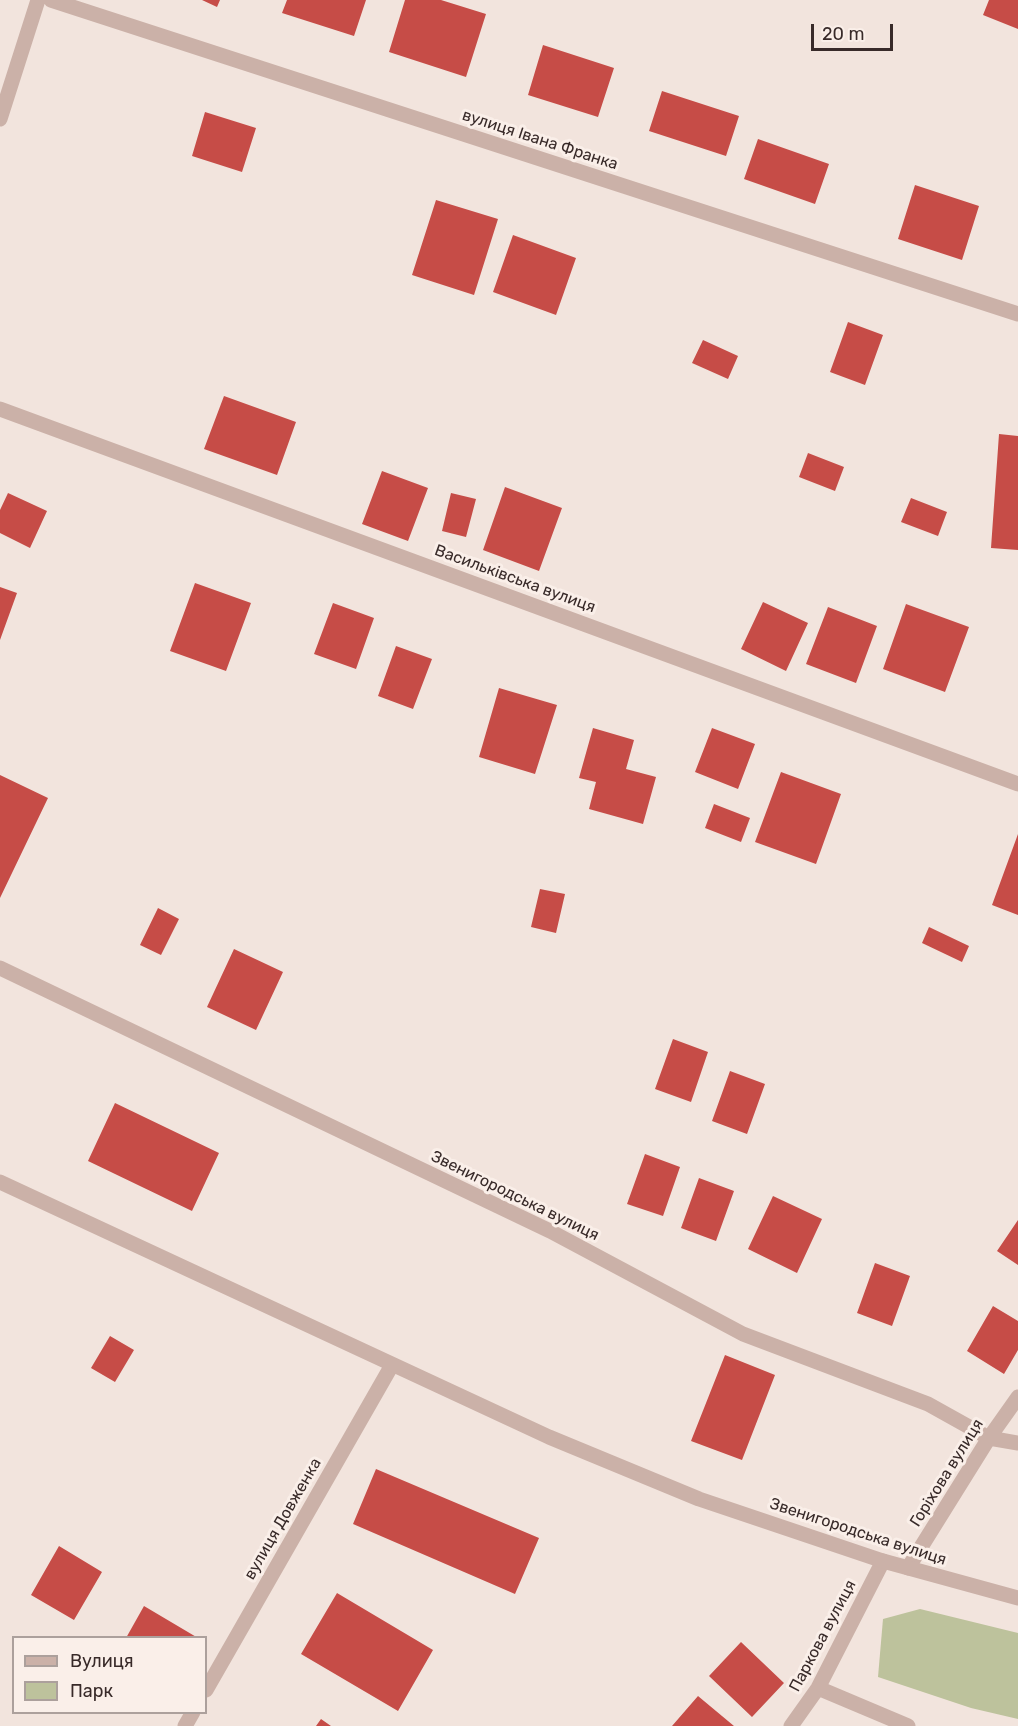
<!DOCTYPE html>
<meta charset="utf-8">
<style>
body{margin:0}
#map{position:relative;width:1018px;height:1726px;overflow:hidden;background:#f2e4dd;font-family:Rubik,sans-serif}
canvas{display:block}
.legend{position:absolute;left:12px;top:1636px;width:195px;height:78px;box-sizing:border-box;background:#faefe9;border:2px solid #aca09c;margin:0;padding:8px 10px;list-style:none;font-size:18px;color:#382a29}
.legend li{display:flex;align-items:center;gap:12px;height:30px}
.legend b{width:30px;border:2px solid #aca09c}
.scale{position:absolute;left:811px;top:24px;width:82px;height:27px;box-sizing:border-box;border:3px solid #382a29;border-top:0;padding-left:8px;font-size:18px;line-height:21px;white-space:nowrap;color:#382a29;-webkit-text-stroke:4px #faefe9;paint-order:stroke}
</style>
<div id="map">
<canvas width="1018" height="1726"></canvas>
<ul class="legend">
<li><b style="height:8px;background:#cbb1a8"></b>Вулиця</li>
<li><b style="height:16px;background:#bdc29c"></b>Парк</li>
</ul>
<div class="scale">20 m</div>
</div>
<script>
const ctx = document.querySelector('canvas').getContext('2d');
ctx.lineJoin = 'round';
function paint(path, color) {
  ctx.fillStyle = color;
  ctx.fill(path, 'evenodd');
}
function stroke(path, color, width, dash) {
  ctx.strokeStyle = color;
  ctx.lineWidth = width;
  ctx.lineCap = dash ? 'butt' : 'round';
  ctx.setLineDash(dash || []);
  ctx.stroke(path);
}
function label(font, color, halo, rows, align = 'center') {
  ctx.font = font + ' Rubik,sans-serif';
  ctx.lineWidth = 6;
  ctx.setLineDash([]);
  ctx.textBaseline = 'middle';
  ctx.strokeStyle = halo;
  ctx.fillStyle = color;
  for (const [text, x, y, turn = 0] of rows) {
    ctx.save();
    ctx.translate(x, y);
    ctx.rotate((+turn || 0) * Math.PI / 180);
    ctx.textAlign = isNaN(turn) ? turn : align;
    if (halo) ctx.strokeText(text, 0, 0);
    ctx.fillText(text, 0, 0);
    ctx.restore();
  }
}
paint(new Path2D(`
 M920,1609L1018,1633V1719L971,1708L878,1677L883,1619Z`), '#bdc29c');
paint(new Path2D(`
 M202,0H220L217,7Z
 M287,0H366L354,36L282,13Z
 M405,0H441L486,14L466,77L389,52Z
 M989,0H1018V29L983,15Z
 M543,45L614,68L598,117L528,95Z
 M662,91L739,116L726,156L649,131Z
 M205,112L256,128L242,172L192,156Z
 M758,139L829,164L815,204L744,179Z
 M915,185L979,206L962,260L898,239Z
 M436,200L498,219L474,295L412,275Z
 M513,235L576,258L556,315L493,292Z
 M848,322L883,335L865,385L830,372Z
 M703,340L738,356L728,379L692,363Z
 M224,396L296,422L277,475L204,449Z
 M999,434L1018,436V550L991,548Z
 M808,453L844,467L835,491L799,477Z
 M382,471L428,488L408,541L362,524Z
 M505,487L562,508L539,571L483,550Z
 M8,493L47,511L30,548L0,533V510Z
 M451,493L476,499L466,537L442,531Z
 M911,498L947,512L938,536L901,522Z
 M195,583L251,603L226,671L170,651Z
 M0,587L17,593L0,640Z
 M763,602L808,623L786,671L741,649Z
 M333,603L374,618L356,669L314,654Z
 M906,604L969,627L945,692L883,669Z
 M828,607L877,626L856,683L806,664Z
 M396,646L432,659L413,709L378,696Z
 M499,688L557,705L535,774L479,757Z
 M593,728L634,740L626,769L656,777L643,824L589,809L596,782L579,778Z
 M712,728L755,744L738,789L695,772Z
 M781,772L841,794L816,864L755,842Z
 M0,775L48,798L0,898Z
 M714,804L750,818L741,842L705,828Z
 M1018,834V915L992,905Z
 M540,889L565,894L556,933L531,927Z
 M158,908L179,919L161,955L140,945Z
 M929,927L969,946L962,962L922,943Z
 M234,949L283,972L256,1030L207,1007Z
 M673,1039L708,1052L691,1102L655,1089Z
 M730,1071L765,1084L747,1134L712,1121Z
 M115,1103L219,1153L192,1211L88,1161Z
 M645,1154L680,1167L663,1216L627,1204Z
 M699,1178L734,1191L716,1241L681,1228Z
 M773,1196L822,1219L797,1273L748,1249Z
 M1018,1220V1265L997,1251Z
 M875,1263L910,1276L892,1326L857,1313Z
 M993,1306L1018,1321V1350L1004,1374L967,1351Z
 M110,1336L134,1350L115,1382L91,1368Z
 M725,1355L775,1375L742,1460L691,1441Z
 M376,1469L539,1538L515,1594L353,1524Z
 M59,1546L102,1572L74,1620L31,1595Z
 M337,1593L433,1650L398,1711L301,1654Z
 M144,1606L198,1638H126Z
 M741,1642L784,1683L752,1717L709,1676Z
 M698,1696L734,1726H672Z
 M321,1719L331,1726H316Z`), '#c64c47');
stroke(new Path2D(`
 M51,0L1018,314
 M0,119L38,0
 M0,409L1018,784
 M0,968L550,1231L743,1334L928,1404L989,1438L1018,1443
 M908,1568L989,1438L1018,1397
 M818,1688L908,1726
 M206,1690L392,1365
 M185,1726L193,1712
 M791,1726L818,1688L883,1561`), '#cbb1a8', 15);
stroke(new Path2D(`
 M0,1182L549,1437L699,1499L883,1561L1018,1598`), '#cbb1a8', 15);
label('16px', '#382a29', '#faefe9', [
 ["вулиця Івана Франка",540,140,18],
 ["Васильківська вулиця",515,579,20],
 ["Звенигородська вулиця",515,1196,26],
 ["Горіхова вулиця",947,1473,-58],
 ["вулиця Довженка",283,1519,-60],
 ["Звенигородська вулиця",858,1532,18],
 ["Паркова вулиця",823,1636,-62]
]);
</script>
